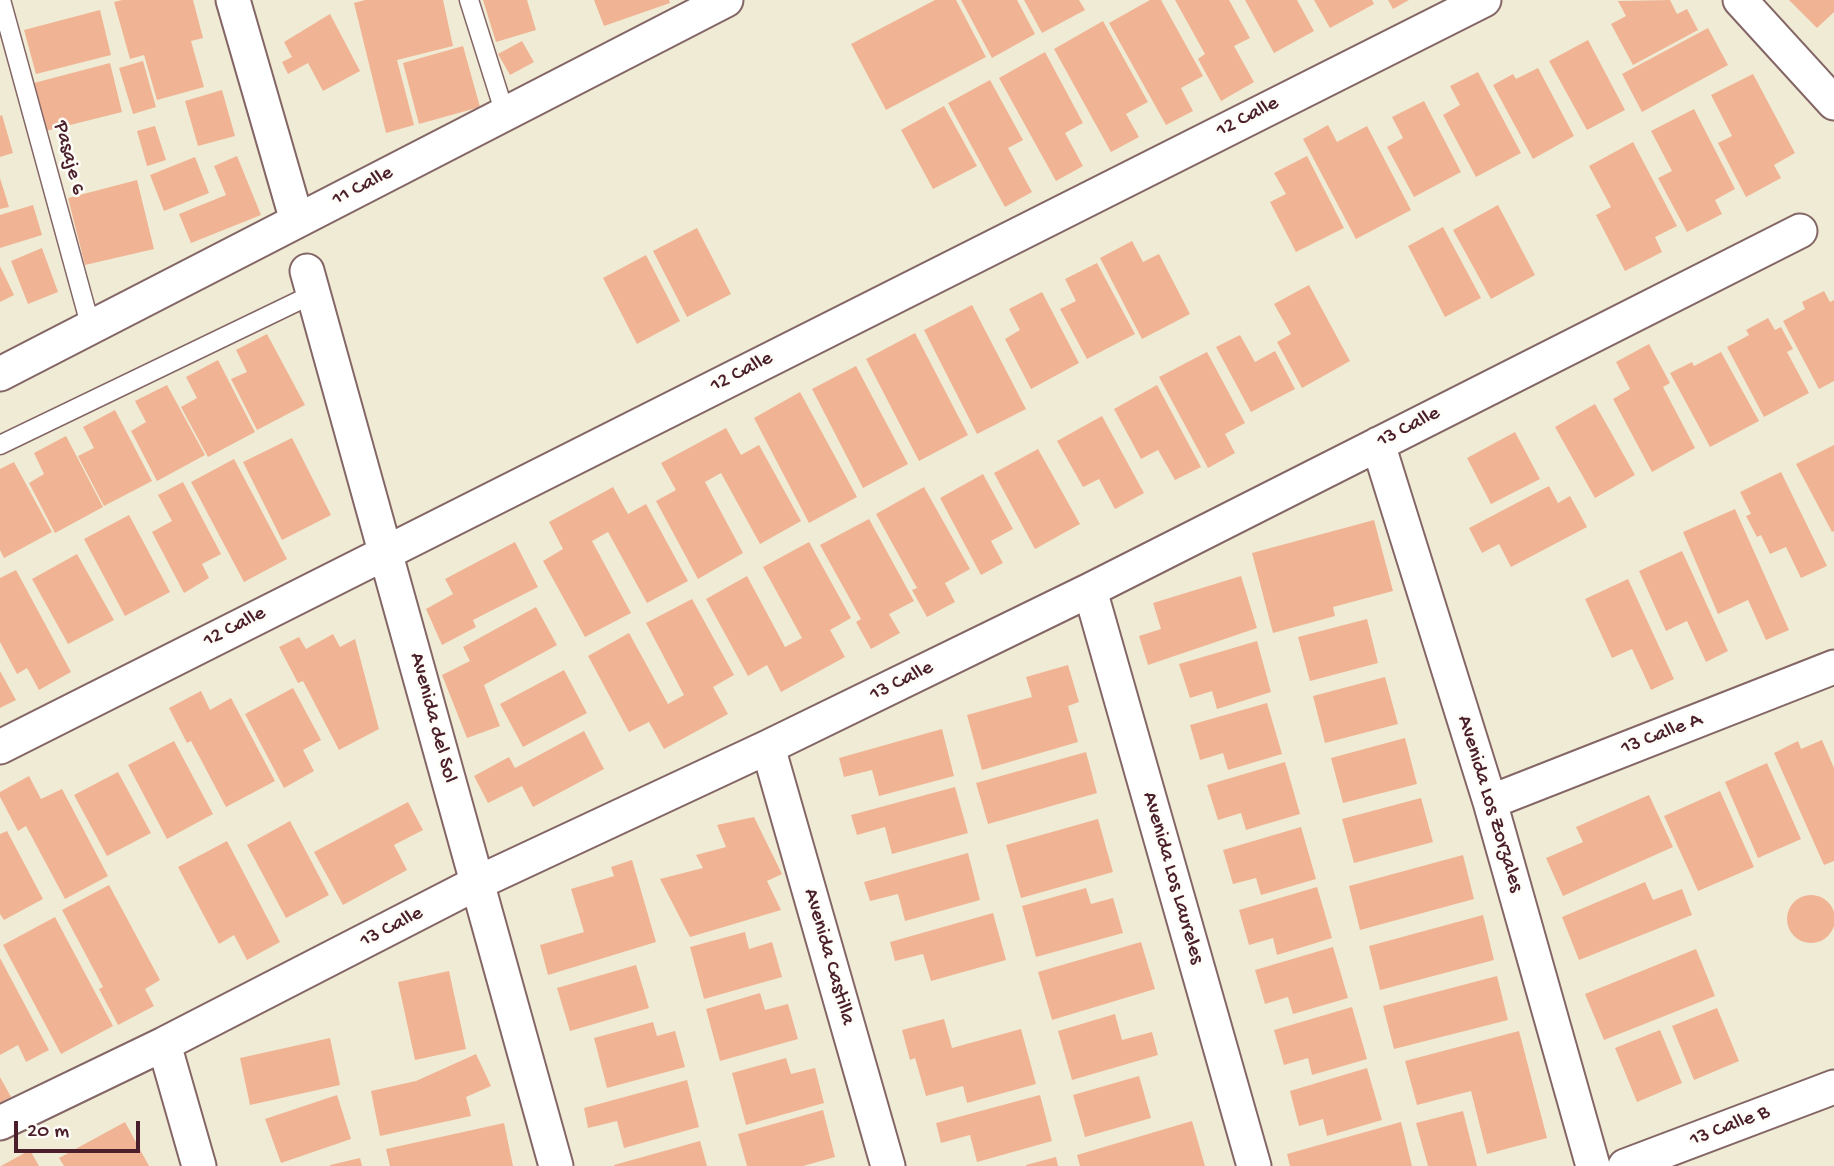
<!DOCTYPE html>
<style>
body{margin:0}
#map{position:relative;width:1834px;height:1166px;overflow:hidden;background:#f0ebd4;font-family:"Gochi Hand",sans-serif}
canvas{display:block}
.scale{position:absolute;left:14px;top:1121px;width:126px;height:32px;box-sizing:border-box;border:4px solid #4a1f2b;border-top:0;padding-left:9px;font-size:21px;line-height:24px;white-space:nowrap;color:#4a1f2b;-webkit-text-stroke:5px #fdfcf7;paint-order:stroke}
</style>
<div id="map">
<canvas width="1834" height="1166"></canvas>
<div class="scale">20 m</div>
</div>
<script>
const ctx = document.querySelector('canvas').getContext('2d');
ctx.lineJoin = 'round';
function paint(path, color) {
  ctx.fillStyle = color;
  ctx.fill(path, 'evenodd');
}
function stroke(path, color, width, dash) {
  ctx.strokeStyle = color;
  ctx.lineWidth = width;
  ctx.lineCap = dash ? 'butt' : 'round';
  ctx.setLineDash(dash || []);
  ctx.stroke(path);
}
function label(font, color, halo, rows, align = 'center') {
  ctx.font = font + ' "Gochi Hand",sans-serif';
  ctx.lineWidth = 5;
  ctx.setLineDash([]);
  ctx.textBaseline = 'middle';
  ctx.strokeStyle = halo;
  ctx.fillStyle = color;
  for (const [text, x, y, turn = 0] of rows) {
    ctx.save();
    ctx.translate(x, y);
    ctx.rotate((+turn || 0) * Math.PI / 180);
    ctx.textAlign = isNaN(turn) ? turn : align;
    if (halo) ctx.strokeText(text, 0, 0);
    ctx.fillText(text, 0, 0);
    ctx.restore();
  }
}
paint(new Path2D(`
 M122,0H193L203,38L191,41L204,87L157,100L144,55L130,59L114,2Z
 M365,0H443L453,46L397,60L414,125L386,133L354,3Z
 M483,0H527L536,30L496,42Z
 M594,0H669L670,3L604,26Z
 M935,0H956L986,57L886,110L851,44Z
 M961,0H1017L1035,34L992,58Z
 M1024,0H1079L1085,10L1042,33Z
 M1150,0H1161L1203,76L1181,88L1193,111L1166,125L1109,23Z
 M1175,0H1229L1250,38L1234,46L1254,82L1221,101L1198,59L1205,54Z
 M1245,0H1297L1314,31L1274,53Z
 M1314,0H1372L1374,4L1330,28Z
 M1388,0H1409L1393,9Z
 M1670,0L1677,14L1687,9L1698,30L1633,65L1611,24L1626,16L1618,1Z
 M1789,0H1834V12L1817,28Z
 M100,10L111,55L36,74L24,30Z
 M330,14L360,71L323,91L308,63L288,74L282,62L292,57L284,42Z
 M1103,21L1148,102L1126,114L1139,137L1111,152L1054,49Z
 M1708,28L1728,65L1642,112L1622,74Z
 M1588,40L1625,110L1587,130L1549,61Z
 M522,41L534,62L510,75L498,54Z
 M463,46L480,107L419,124L403,63Z
 M1045,52L1083,123L1065,133L1083,166L1056,181L999,78Z
 M143,61L156,107L133,114L119,68Z
 M110,63L122,112L46,131L34,83Z
 M1538,68L1574,136L1533,159L1493,85L1513,74L1516,79Z
 M1478,72L1521,153L1476,177L1443,115L1460,105L1450,86Z
 M1753,74L1795,153L1774,165L1781,178L1746,197L1718,143L1732,136L1711,95Z
 M990,80L1023,140L1008,148L1032,192L1005,207L948,103Z
 M222,90L235,136L198,146L185,101Z
 M1424,101L1461,172L1414,197L1387,147L1403,138L1392,117Z
 M944,106L977,166L933,189L901,130Z
 M1694,109L1735,189L1715,200L1722,214L1687,232L1658,178L1672,171L1651,131Z
 M2,115L13,153L0,157V116Z
 M1328,125L1337,142L1367,126L1411,210L1356,239L1303,139Z
 M155,126L166,160L147,166L137,131Z
 M1633,142L1677,226L1655,237L1662,252L1625,271L1596,215L1611,207L1589,166Z
 M237,156L261,215L191,243L179,214L226,195L214,166Z
 M1307,156L1344,228L1296,252L1270,202L1286,194L1274,173Z
 M195,157L209,193L164,211L150,175Z
 M0,178L9,207L0,209Z
 M137,180L154,249L85,265L68,198Z
 M33,205L42,235L0,248V215Z
 M1498,205L1535,275L1491,299L1453,230Z
 M1443,227L1481,298L1445,317L1408,246Z
 M697,228L731,294L687,317L653,251Z
 M1132,241L1143,262L1159,254L1190,314L1142,339L1100,258Z
 M42,248L58,292L28,304L11,261Z
 M646,255L680,321L637,344L603,278Z
 M1097,263L1135,334L1087,359L1060,309L1076,301L1065,279Z
 M0,266L14,295L0,302Z
 M1309,285L1350,361L1302,388L1277,342L1291,334L1274,304Z
 M1824,291L1830,302L1834,300V381L1819,389L1783,321L1805,309L1802,302Z
 M1042,292L1079,363L1031,389L1005,339L1020,330L1009,309Z
 M972,305L1026,409L977,434L924,330Z
 M1768,318L1775,330L1781,327L1793,349L1787,352L1809,393L1764,417L1727,347L1749,335L1746,330Z
 M915,333L968,435L919,461L866,359Z
 M267,334L305,405L257,430L231,379L247,372L236,350Z
 M1240,335L1255,362L1275,351L1295,389L1251,412L1216,347Z
 M1649,344L1670,383L1663,387L1695,448L1652,472L1613,399L1630,389L1616,362Z
 M1207,352L1245,423L1225,434L1235,453L1208,468L1159,377Z
 M1721,352L1759,421L1710,447L1670,373L1692,362L1694,366Z
 M218,360L255,432L208,457L181,407L197,398L186,377Z
 M856,366L908,464L863,488L812,389Z
 M167,385L205,455L157,481L131,431L146,422L135,401Z
 M1157,385L1201,467L1175,480L1158,450L1141,459L1114,409Z
 M800,392L857,497L809,523L754,418Z
 M1595,404L1635,475L1595,498L1555,427Z
 M115,410L152,481L104,506L78,456L94,448L83,427Z
 M1102,416L1144,493L1115,509L1099,479L1083,487L1057,441Z
 M726,428L741,455L759,445L801,521L760,544L721,473L705,482L743,553L698,579L656,501L676,490L661,463Z
 M1515,432L1540,479L1491,504L1467,458Z
 M66,436L103,507L55,533L29,483L44,474L34,453Z
 M292,438L331,515L282,540L243,462Z
 M1834,445V531L1832,532L1796,464Z
 M1038,449L1080,524L1035,549L994,473Z
 M234,459L287,559L244,582L191,482Z
 M14,462L52,532L4,558L0,550V469Z
 M1781,472L1827,566L1801,578L1786,547L1770,554L1761,535L1757,537L1746,516L1751,514L1740,492Z
 M983,474L1013,529L991,541L1003,563L981,575L940,498Z
 M183,482L221,554L202,564L209,578L184,593L152,532L172,521L158,495Z
 M1549,486L1558,503L1570,496L1587,527L1511,567L1499,544L1482,553L1469,528Z
 M613,487L628,514L646,504L688,581L647,603L608,532L592,541L631,613L585,637L543,561L563,549L549,522Z
 M924,487L970,569L945,583L955,602L927,617L912,590L917,588L876,514Z
 M1735,509L1789,630L1766,640L1748,600L1718,614L1683,532Z
 M129,515L170,592L125,616L84,539Z
 M869,519L914,601L889,614L900,633L871,649L856,622L861,619L820,545Z
 M1374,520L1393,591L1333,607L1335,616L1273,633L1252,553Z
 M515,542L538,587L473,620L476,627L442,645L426,609L453,594L445,579Z
 M809,542L851,618L830,630L845,657L781,692L767,665L748,676L706,599L747,576L785,647L802,638L763,567Z
 M1682,551L1728,651L1706,662L1687,621L1666,631L1639,571Z
 M77,554L114,620L68,644L32,579Z
 M16,570L71,672L39,690L27,668L17,674L0,642V578Z
 M1241,576L1257,628L1148,665L1139,636L1161,629L1153,603Z
 M1628,579L1674,679L1651,690L1632,649L1612,658L1585,599Z
 M692,599L734,675L713,687L728,714L664,749L649,722L629,732L588,656L629,633L668,704L684,695L646,623Z
 M536,607L557,645L484,685L500,726L467,738L442,675L470,661L463,647Z
 M1367,619L1378,663L1310,681L1298,637Z
 M333,634L340,647L355,639L379,729L339,750L303,681L298,683L279,647L299,637L306,649Z
 M1257,641L1271,692L1217,709L1212,691L1190,698L1179,664Z
 M1068,665L1079,702L1068,706L1078,742L982,770L967,715L1032,697L1026,677Z
 M564,670L587,713L523,747L500,704Z
 M0,671L16,700L0,708Z
 M1385,677L1398,724L1325,743L1313,696Z
 M293,688L321,740L303,750L314,771L284,788L245,714Z
 M201,691L210,710L231,698L275,781L226,807L191,741L187,743L169,708Z
 M1267,703L1282,754L1228,770L1223,753L1200,760L1190,725Z
 M942,729L954,776L879,796L872,770L844,777L839,758Z
 M584,731L604,769L533,807L522,786L488,803L474,776L509,757L515,768Z
 M1405,738L1417,784L1343,803L1331,758Z
 M1822,740L1834,768V861L1824,865L1774,753L1798,741L1801,749Z
 M174,741L213,814L167,839L128,765Z
 M1086,752L1097,793L988,824L976,783Z
 M1285,762L1300,814L1246,830L1241,813L1218,820L1207,785Z
 M1767,763L1801,839L1758,858L1725,782Z
 M118,772L151,833L107,856L74,795Z
 M29,776L41,799L62,789L108,876L65,899L26,826L18,831L0,797V792Z
 M955,787L968,833L892,854L885,827L857,835L851,815Z
 M1720,791L1754,867L1698,891L1664,816Z
 M1649,795L1673,847L1563,896L1546,858L1583,842L1576,827Z
 M1421,798L1433,842L1354,863L1342,819Z
 M408,802L423,830L394,845L407,870L343,905L314,852Z
 M754,817L782,874L767,881L781,910L690,937L660,879L703,868L696,855L726,847L717,825Z
 M1098,819L1113,872L1021,898L1006,845Z
 M290,821L329,895L286,918L247,845Z
 M1301,827L1316,879L1261,895L1256,878L1233,884L1223,850Z
 M7,831L43,899L4,920L0,914V834Z
 M227,841L280,942L247,960L234,935L219,944L178,867Z
 M968,853L980,900L905,921L898,894L870,901L864,882Z
 M1463,855L1474,899L1360,930L1349,886Z
 M632,860L656,942L548,975L540,945L584,932L571,889L614,876L611,867Z
 M1645,882L1653,900L1682,889L1692,915L1579,960L1562,917Z
 M109,885L160,980L145,989L154,1006L118,1025L99,989L103,987L62,910Z
 M1317,887L1332,938L1277,955L1273,938L1249,945L1239,910Z
 M1086,888L1091,904L1113,898L1123,933L1036,957L1022,906Z
 M1787 919a24 24 0 1 1 48 0a24 24 0 1 1-48 0Z
 M993,913L1006,960L931,981L923,954L895,961L890,942Z
 M1483,915L1494,960L1380,990L1369,946Z
 M55,917L113,1026L61,1054L3,945Z
 M745,932L749,949L772,942L782,977L704,999L690,947Z
 M1141,942L1155,989L1052,1020L1038,972Z
 M1333,947L1348,998L1293,1014L1288,997L1265,1004L1255,970Z
 M1696,949L1715,996L1604,1040L1585,994Z
 M0,958L49,1050L26,1062L18,1045L0,1055Z
 M636,965L649,1008L570,1031L557,988Z
 M449,971L466,1049L415,1060L398,982Z
 M1497,976L1508,1020L1394,1049L1383,1006Z
 M760,993L765,1010L788,1004L798,1039L720,1061L706,1009Z
 M1352,1007L1367,1059L1312,1075L1308,1058L1284,1065L1274,1030Z
 M1717,1008L1739,1061L1694,1080L1672,1026Z
 M1115,1014L1122,1040L1152,1032L1158,1055L1072,1080L1058,1031Z
 M944,1019L952,1048L1021,1029L1036,1084L967,1103L963,1086L926,1096L915,1058L910,1060L902,1030Z
 M653,1022L657,1036L675,1031L685,1067L607,1088L594,1038Z
 M1660,1030L1682,1083L1637,1102L1615,1048Z
 M1519,1031L1547,1138L1487,1154L1471,1091L1417,1105L1405,1061Z
 M330,1038L340,1085L250,1105L240,1058Z
 M476,1054L491,1086L466,1097L471,1116L380,1136L371,1091L416,1081Z
 M786,1058L791,1074L815,1068L824,1103L746,1125L732,1073Z
 M1367,1068L1382,1120L1327,1136L1323,1119L1299,1126L1290,1091Z
 M1139,1076L1151,1118L1085,1137L1073,1095Z
 M0,1077L11,1097L0,1103Z
 M687,1080L699,1127L624,1148L617,1121L588,1128L584,1108Z
 M337,1095L351,1139L281,1163L265,1119Z
 M1040,1095L1052,1141L977,1162L970,1135L941,1143L936,1123Z
 M823,1110L835,1157L803,1166H747L738,1134Z
 M1463,1111L1477,1166H1428L1416,1123Z
 M1192,1121L1205,1166H1080L1077,1155Z
 M125,1122L149,1166H64L59,1158Z
 M1401,1122L1412,1166H1290L1287,1154Z
 M504,1123L513,1166H390L386,1149Z
 M700,1141L707,1166H614V1165Z
 M30,1150L39,1166H1Z
 M1056,1157L1058,1166H1026V1165Z
 M360,1158L362,1166H330V1165Z`), '#f0b495');
const service = new Path2D(`
 M1,0L91,328
 M469,0L505,114
 M0,445L313,294`);
const minor = new Path2D(`
 M233,0L297,221
 M1740,0L1834,103
 M307,271L556,1166
 M0,374L726,0
 M1378,444L1490,802L1593,1166
 M1090,590L1254,1166
 M0,747L1484,0
 M768,747L888,1166
 M1490,802L1834,667
 M164,1044L199,1166
 M0,1123L164,1044L477,883L768,747L1090,590L1800,231
 M1625,1166L1834,1087`);
stroke(service, '#846666', 21);
stroke(minor, '#846666', 37);
stroke(service, '#fff', 18);
stroke(minor, '#fff', 33);
label('21px', '#4a1f2b', '#fdfcf7', [
 ["12 Calle",1248,118,-27],
 ["Pasaje 6",68,158,75],
 ["11 Calle",363,187,-27],
 ["12 Calle",742,373,-27],
 ["13 Calle",1409,428,-27],
 ["12 Calle",235,628,-27],
 ["13 Calle",902,682,-26],
 ["Avenida del Sol",432,718,75],
 ["13 Calle A",1662,735,-21],
 ["Avenida Los Zorzales",1489,804,73],
 ["Avenida Los Laureles",1172,878,74],
 ["13 Calle",392,928,-27],
 ["Avenida Castilla",828,957,74],
 ["13 Calle B",1730,1127,-21]
]);
</script>
